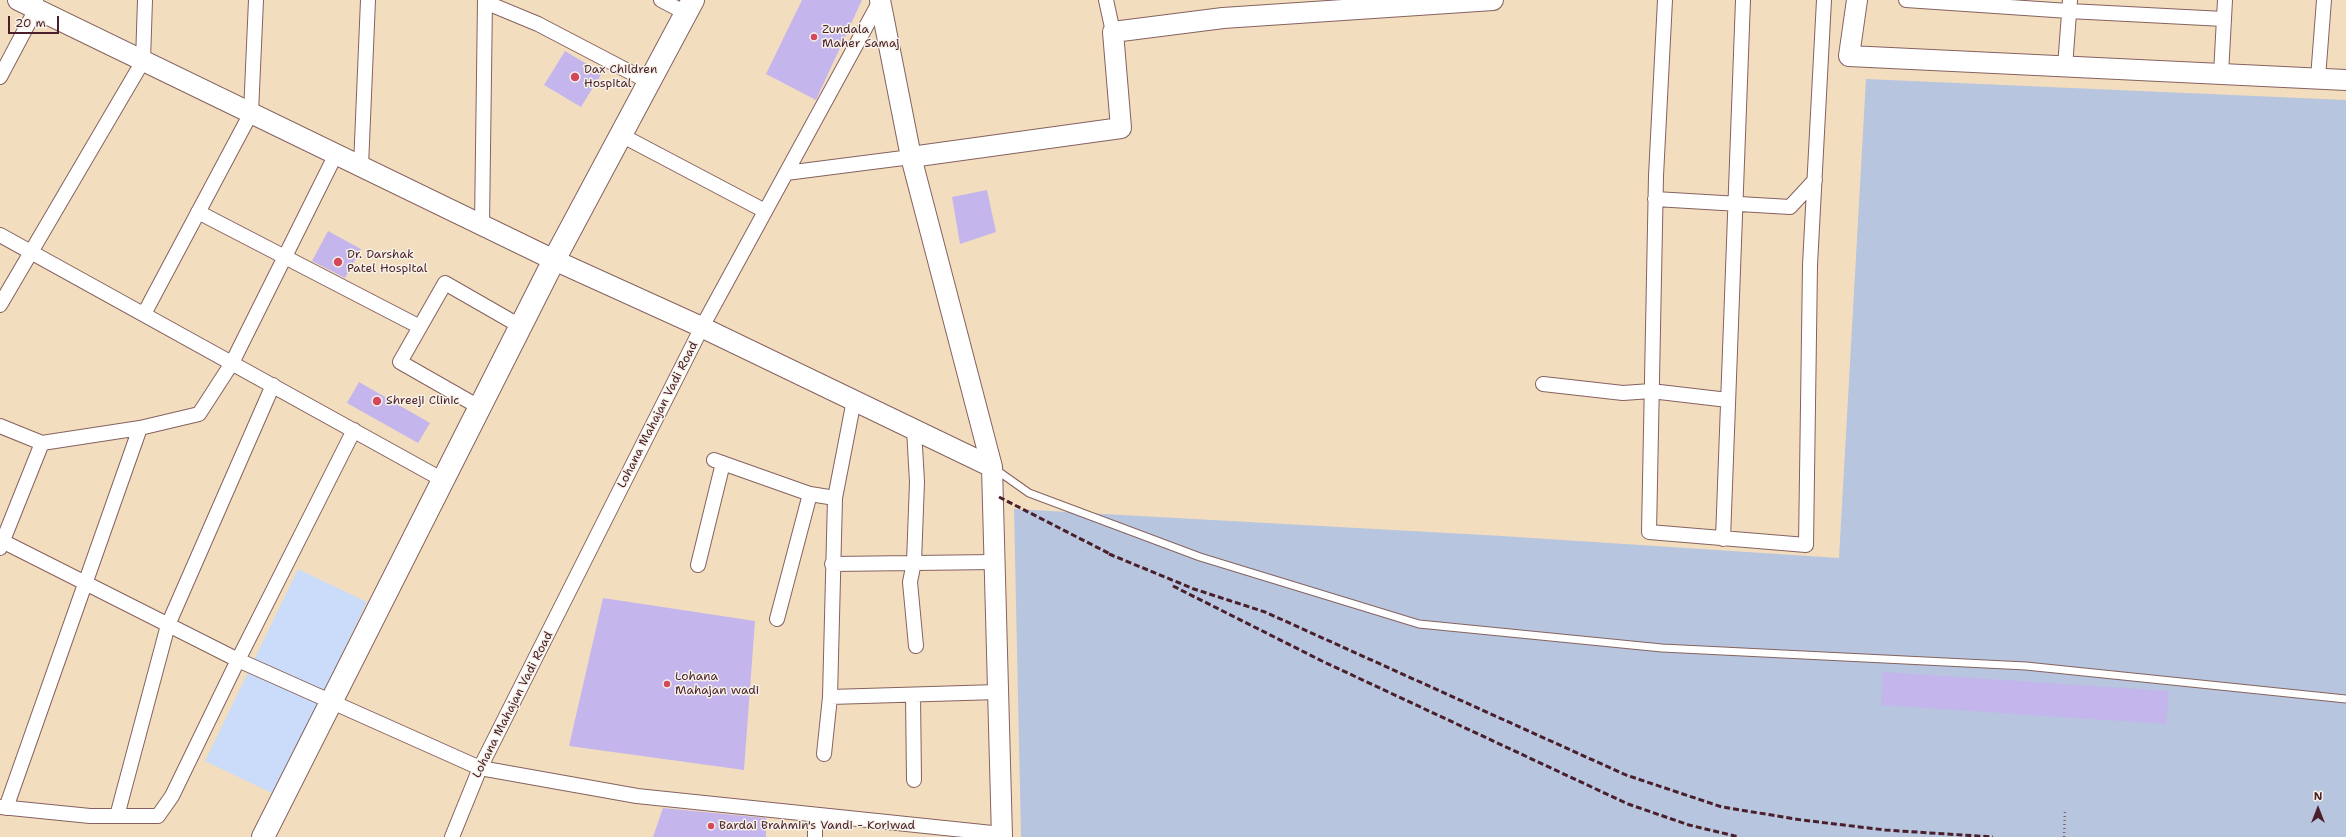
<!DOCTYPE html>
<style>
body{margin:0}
#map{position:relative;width:2346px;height:837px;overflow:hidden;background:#f3ddbf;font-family:"Shantell Sans",sans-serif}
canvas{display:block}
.north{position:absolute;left:2298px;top:789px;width:40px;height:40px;-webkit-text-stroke:3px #f7f3e8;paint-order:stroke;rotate:0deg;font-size:11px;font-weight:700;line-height:16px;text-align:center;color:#4a1f2b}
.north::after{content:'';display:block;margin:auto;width:14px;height:18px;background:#4a1f2b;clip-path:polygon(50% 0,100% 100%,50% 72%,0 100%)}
.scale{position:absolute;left:8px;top:16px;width:51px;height:18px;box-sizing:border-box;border:2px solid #4a1f2b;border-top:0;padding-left:5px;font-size:12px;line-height:14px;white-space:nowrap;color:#4a1f2b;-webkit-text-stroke:3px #f7f3e8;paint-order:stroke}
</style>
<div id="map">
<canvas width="2346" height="837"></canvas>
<div class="north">N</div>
<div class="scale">20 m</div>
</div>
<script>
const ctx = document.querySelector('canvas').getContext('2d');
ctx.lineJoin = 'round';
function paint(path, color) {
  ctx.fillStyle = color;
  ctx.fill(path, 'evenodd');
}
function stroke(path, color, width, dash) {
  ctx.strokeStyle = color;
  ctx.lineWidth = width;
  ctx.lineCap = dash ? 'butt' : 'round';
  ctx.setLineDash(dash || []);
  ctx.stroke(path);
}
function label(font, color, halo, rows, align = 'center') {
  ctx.font = font + ' "Shantell Sans",sans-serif';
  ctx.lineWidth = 3;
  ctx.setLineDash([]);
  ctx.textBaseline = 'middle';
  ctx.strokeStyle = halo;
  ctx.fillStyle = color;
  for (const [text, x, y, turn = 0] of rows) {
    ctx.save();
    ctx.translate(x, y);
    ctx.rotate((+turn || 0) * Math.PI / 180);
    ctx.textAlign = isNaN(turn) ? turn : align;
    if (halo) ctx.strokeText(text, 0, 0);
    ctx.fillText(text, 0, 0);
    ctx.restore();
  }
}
paint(new Path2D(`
 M298,569L367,602L274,794L205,761Z`), '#cadcf9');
paint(new Path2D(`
 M1866,79L2346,100V837H1021L1014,509L1502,536L1839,558Z`), '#b7c5de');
paint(new Path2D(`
 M802,0H862L816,100L766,74Z
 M565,51L602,73L581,107L544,85Z
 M987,190L996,232L960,244L952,197Z
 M328,231L361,249L345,278L312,261Z
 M359,382L430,423L418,443L347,403Z
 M603,598L755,621L744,770L569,746Z
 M1883,672L2169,691L2166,724L1881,705Z
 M663,808L766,818V837H653Z`), '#c4b6ed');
const lane = new Path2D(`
 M995,469L1029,493L1200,557L1419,624L1662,648L2026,666L2346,699`);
const street = new Path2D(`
 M661,0L686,13
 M1106,0L1113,32
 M1665,0L1656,176L1649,532L1806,545L1810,265L1824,0
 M1906,0L2069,11L2224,19
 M485,2L538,24L649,82
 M2065,67L2070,0
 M2221,74L2225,0
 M0,77L36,9V0
 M2318,78L2324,0
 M621,135L765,211
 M361,166L368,0
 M786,173L911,157
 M1655,199L1790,207L1815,180
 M198,212L420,327
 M482,225L485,0
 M0,235L443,480
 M0,305L143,61L145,0
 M144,314L251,113L256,0
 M1543,384L1623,393L1651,391L1728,400
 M479,407L400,362L445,283L520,326
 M0,426L42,443L140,428L199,414L232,363L336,154
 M914,429L917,482L914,562L910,582L916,646
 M714,460L810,494L835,498
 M1723,539L1743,0
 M0,540L238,660L480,768L637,796L1002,834
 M0,548L42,443
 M832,564L995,562
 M698,565L723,463
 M777,619L810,494
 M913,695L914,780
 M830,697L998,692
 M824,754L830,697L835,498L854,400
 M0,807L90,816H158L172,796L238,660L354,430
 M6,808L140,428
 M117,816L168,625L273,385
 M452,837L480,768L702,327L880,1
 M815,837V815`);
const secondary = new Path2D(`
 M18,0L554,260L695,324L992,467
 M880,0L911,157L992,467L1002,837
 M1857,0L1849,56L2346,80
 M911,157L1121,128L1113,32L1223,18L1493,0`);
const primary = new Path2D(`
 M263,837L554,260L693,0`);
stroke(lane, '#85625f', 9);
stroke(street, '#85625f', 16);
stroke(secondary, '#85625f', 22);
stroke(primary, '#85625f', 24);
stroke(new Path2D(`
 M2064,837L2065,811`), '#85625f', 2.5, [1, 3]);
stroke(lane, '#fff', 7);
stroke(street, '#fff', 14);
stroke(secondary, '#fff', 20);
stroke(primary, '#fff', 22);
stroke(new Path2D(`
 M999,497L1114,556
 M1109,554L1194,589L1265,612L1626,775L1722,807L1802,820L1885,830L1993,837
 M1173,586L1322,661L1628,804L1689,825L1739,837`), '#4a1f2b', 3, [6, 3]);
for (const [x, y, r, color] of [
 [814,37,4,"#d1495b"],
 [575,77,5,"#d1495b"],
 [338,262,5,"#d1495b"],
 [377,401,5,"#d1495b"],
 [667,684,4,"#d1495b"],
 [711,826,4,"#d1495b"]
]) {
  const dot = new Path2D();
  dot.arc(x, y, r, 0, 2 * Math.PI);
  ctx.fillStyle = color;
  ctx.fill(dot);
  stroke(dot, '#f7f3e8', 1.5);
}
label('12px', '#4a1f2b', '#f7f3e8', [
 ["Zundala",822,30],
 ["Maher Samaj",822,44],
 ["Dax Children",584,70],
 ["Hospital",584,84],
 ["Dr. Darshak",347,255],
 ["Patel Hospital",347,269],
 ["Shreeji Clinic",386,401],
 ["Lohana",675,677],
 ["Mahajan wadi",675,691],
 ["Bardai Brahmin's Vandi - Koriwad",719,826]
], 'left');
label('12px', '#4a1f2b', '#f7f3e8', [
 ["Lohana Mahajan Vadi Road",658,415,-63],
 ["Lohana Mahajan Vadi Road",513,705,-63]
]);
</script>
